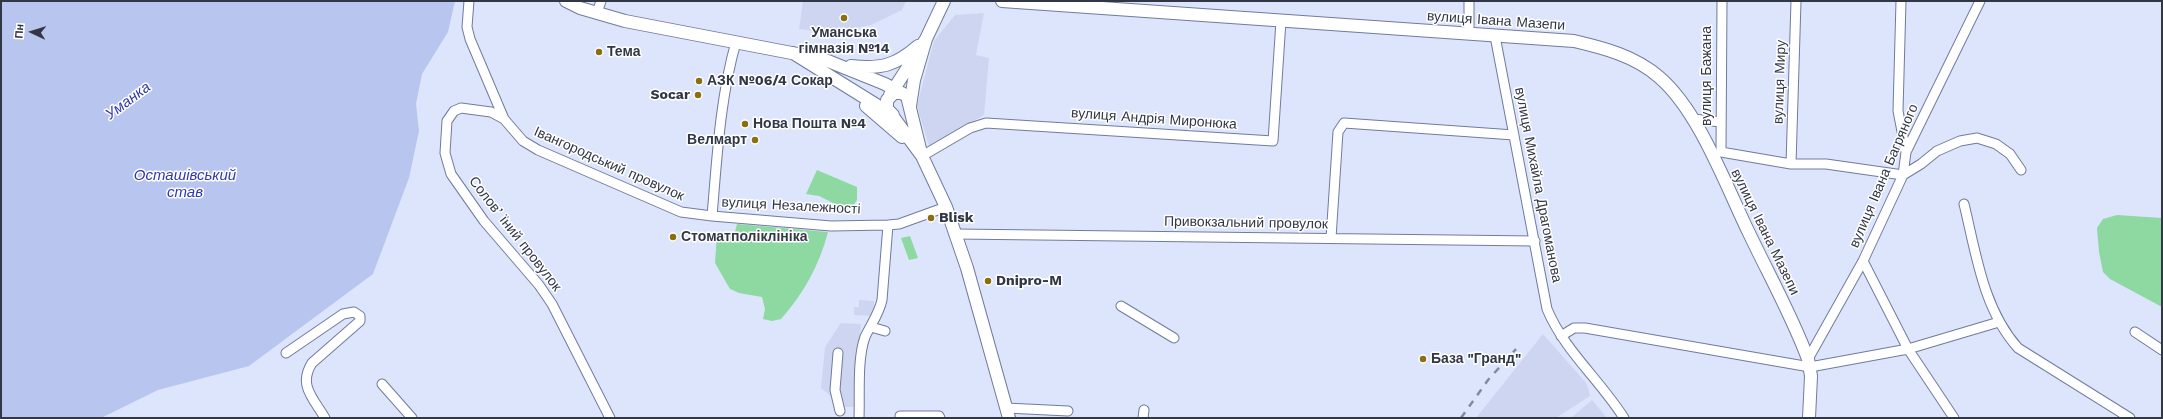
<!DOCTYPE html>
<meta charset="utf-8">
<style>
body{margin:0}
#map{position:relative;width:2163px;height:419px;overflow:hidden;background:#dde5fd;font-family:"Work Sans",sans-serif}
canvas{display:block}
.frame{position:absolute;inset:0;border:2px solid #323746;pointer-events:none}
.north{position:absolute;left:12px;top:12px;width:40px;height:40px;-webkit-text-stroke:3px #fff;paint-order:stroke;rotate:274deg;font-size:11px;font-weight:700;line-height:16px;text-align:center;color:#323746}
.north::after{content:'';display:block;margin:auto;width:14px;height:18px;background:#323746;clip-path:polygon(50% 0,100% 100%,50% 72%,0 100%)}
</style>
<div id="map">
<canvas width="2163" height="419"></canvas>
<div class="frame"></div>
<div class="north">Пн</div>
</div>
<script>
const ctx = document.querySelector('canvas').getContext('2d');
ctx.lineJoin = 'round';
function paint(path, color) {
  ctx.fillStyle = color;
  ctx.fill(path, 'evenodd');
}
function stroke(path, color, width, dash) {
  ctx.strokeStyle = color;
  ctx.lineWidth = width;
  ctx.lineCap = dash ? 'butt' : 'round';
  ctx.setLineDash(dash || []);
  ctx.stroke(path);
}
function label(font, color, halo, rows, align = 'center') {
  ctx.font = font + ' "Work Sans",sans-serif';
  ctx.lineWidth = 3;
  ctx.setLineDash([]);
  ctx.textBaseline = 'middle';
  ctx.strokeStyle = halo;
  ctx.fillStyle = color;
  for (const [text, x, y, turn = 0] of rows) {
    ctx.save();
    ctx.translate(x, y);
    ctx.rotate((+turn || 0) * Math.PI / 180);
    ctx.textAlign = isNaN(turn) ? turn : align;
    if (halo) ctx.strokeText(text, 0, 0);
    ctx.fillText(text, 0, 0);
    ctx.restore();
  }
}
paint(new Path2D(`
 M803,1H906L902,10L871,25L830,33L799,29Z
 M984,13L976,55L989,58L984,115L929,146L917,106L934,41L955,15Z
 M859,300L874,301L873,316L854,315V307H859Z
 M841,323L861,324L856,407H844L821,388L825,347Z
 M1543,334L1587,384L1590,396L1556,418H1476Z
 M1592,400L1607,418H1571Z`), '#cdd5f1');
paint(new Path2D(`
 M817,170L857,187V200L853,206L837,205L819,196L806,194Z
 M2117,215L2162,218V307L2110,279L2103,272L2099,252L2097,228L2103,219Z
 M737,224L828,232C819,266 804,293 781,319L772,321L763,319L765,309L762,297L739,293L730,289L715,263L717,233L735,232Z
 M910,236L918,258L909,260L901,238Z`), '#8ed9a2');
paint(new Path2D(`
 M1,1H455L448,32L422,74L416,104L419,131L409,178L373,274L249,366L158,390L101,418H1Z`), '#b8c5ef');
const minor = new Path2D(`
 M469,1L467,27L470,39L504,119
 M1722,1L1721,152L1791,164H1826L1903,175L1921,164L1937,151L1960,141L1977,138L1996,144L2010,154L2021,170
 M1901,1L1898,111L1906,152
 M597,13L601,1
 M1469,34V1
 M1495,36L1547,309C1564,350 1600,380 1624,418
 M736,42C720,98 717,158 712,216L831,226L888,225L899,224L946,207
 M1693,119L1721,122
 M922,156L970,128L986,123L1273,141L1281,21
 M1791,164L1796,1
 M1964,204C1976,253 1983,309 2018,348L2130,418
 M956,234L1535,241
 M1331,238L1338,132L1344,123L1514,135
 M1863,261L1908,349L1954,418
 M1121,306L1174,338
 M871,327L885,331
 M2135,332L2162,350
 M1561,336L1574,328H1585L1810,367L1908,349L1999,322
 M286,353L343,314L354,312L360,316V321L312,363C298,385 313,398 325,418
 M838,353L835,390L840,411
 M1808,359L1863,261L1903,175L1906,152L1980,1
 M382,384L412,418
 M1006,408L1068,411
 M610,418L552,304L539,285L484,221L451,174L445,153L447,121L454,111L461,108L491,112L504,119L523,141L538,150L681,212L712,216
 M859,418C860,394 857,359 865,337C871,324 879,314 882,300L888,225
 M900,418V416H939L940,418
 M1143,418L1144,410`);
const major = new Path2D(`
 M566,1L580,8L625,21L823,59L885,84L907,96L920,149
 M1002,1L1574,41C1604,48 1635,56 1659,77C1699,111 1726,186 1749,233C1769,275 1792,316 1808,359L1811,376L1809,418
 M793,53L891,114L922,156L946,207L967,268L1009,418
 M851,66C881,69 895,66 918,46
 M890,95L926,39L944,1
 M866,106L902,137
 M910,106L914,80L926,39
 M893,115L887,109V100L894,93H902`);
stroke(minor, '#707b9e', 11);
stroke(major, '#707b9e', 14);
stroke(minor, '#fff', 9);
stroke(major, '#fff', 12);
stroke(new Path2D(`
 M1461,418L1488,380L1516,349`), '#848a9e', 2.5, [7, 7]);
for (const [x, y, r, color] of [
 [844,18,4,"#896f10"],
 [599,52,4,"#896f10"],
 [699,81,4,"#896f10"],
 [698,95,4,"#896f10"],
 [745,124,4,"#896f10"],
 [755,140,4,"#896f10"],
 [931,218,4,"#896f10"],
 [673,237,4,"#896f10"],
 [988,281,4,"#896f10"],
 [1423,359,4,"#896f10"]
]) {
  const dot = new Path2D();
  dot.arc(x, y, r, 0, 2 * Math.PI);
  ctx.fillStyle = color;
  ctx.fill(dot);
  stroke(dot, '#fff', 1.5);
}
label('14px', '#323746', '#fff', [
 ["вулиця Івана Мазепи",1496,21,4],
 ["вулиця Бажана",1707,76,-90],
 ["вулиця Миру",1780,82,-88],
 ["вулиця Андрія Миронюка",1154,119,4],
 ["Івангородський провулок",609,164,24],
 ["вулиця Івана Багряного",1884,176,-67],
 ["вулиця Михайла Драгоманова",1538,185,79],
 ["вулиця Незалежності",791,206,3],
 ["Привокзальний провулок",1246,223,1],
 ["вулиця Івана Мазепи",1765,232,64],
 ["Соловʼїний провулок",515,234,52]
]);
label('bold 14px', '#323746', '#fff', [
 ["Уманська",844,33,"center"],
 ["гімназія №14",844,49,"center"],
 ["Тема",607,52],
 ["АЗК №06/4 Сокар",707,81],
 ["Socar",690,95,"right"],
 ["Нова Пошта №4",753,124],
 ["Велмарт",747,140,"right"],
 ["Blisk",939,218],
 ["Стоматполіклініка",681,237],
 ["Dnipro-M",996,281],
 ["База \"Гранд\"",1431,359]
], 'left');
label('italic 15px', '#2e37ac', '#fff', [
 ["Уманка",128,101,-37],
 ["Осташівський",185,176],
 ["став",185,193]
]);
</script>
